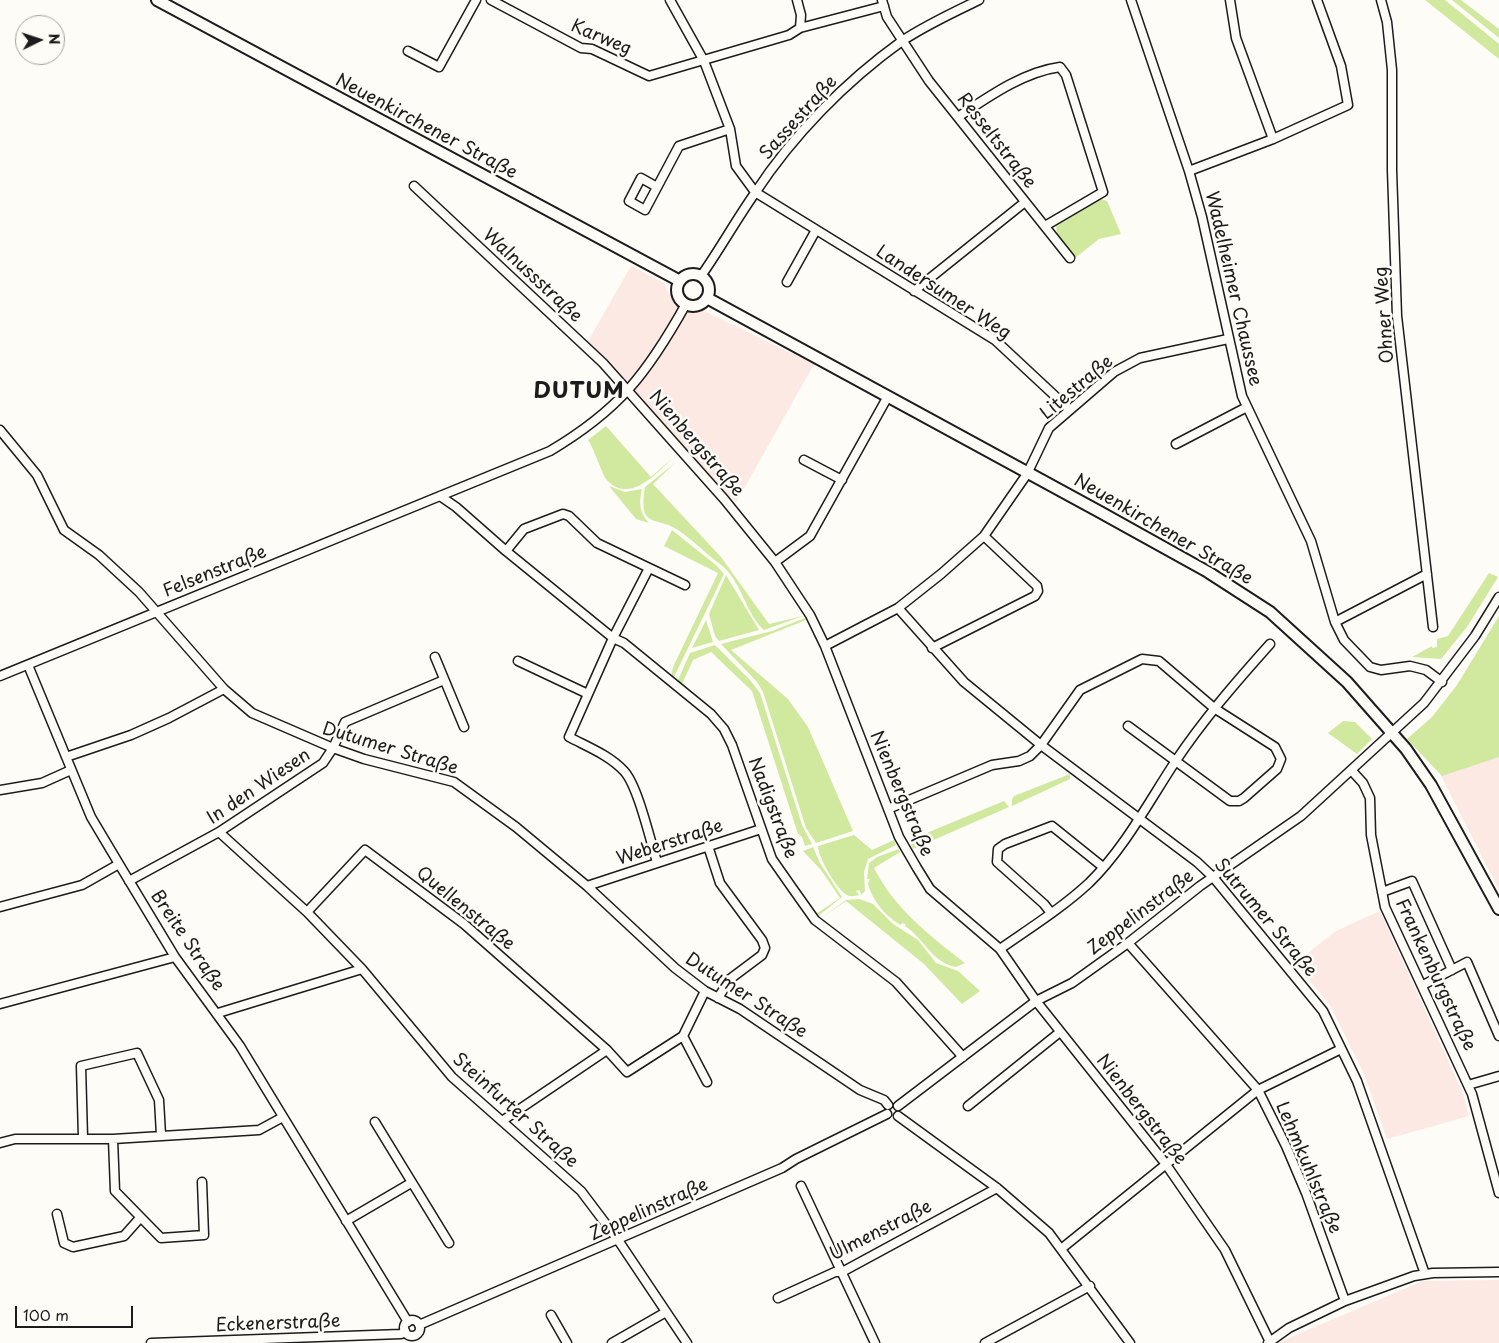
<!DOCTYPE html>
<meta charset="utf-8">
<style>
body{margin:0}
#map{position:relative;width:1499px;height:1343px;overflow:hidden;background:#fdfcf7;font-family:"Playpen Sans",sans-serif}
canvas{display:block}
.north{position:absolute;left:15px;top:15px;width:50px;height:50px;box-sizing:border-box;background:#fdfcf7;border:1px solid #a3a29f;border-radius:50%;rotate:86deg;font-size:14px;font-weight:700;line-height:20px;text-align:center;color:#1c1c1c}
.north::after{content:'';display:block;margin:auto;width:18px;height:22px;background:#1c1c1c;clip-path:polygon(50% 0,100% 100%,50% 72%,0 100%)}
.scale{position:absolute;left:15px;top:1306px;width:118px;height:22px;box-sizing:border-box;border:2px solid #1c1c1c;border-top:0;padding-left:6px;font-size:15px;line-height:18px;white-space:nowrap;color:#1c1c1c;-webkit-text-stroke:4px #fdfcf7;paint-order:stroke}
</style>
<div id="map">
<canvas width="1499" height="1343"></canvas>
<div class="north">N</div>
<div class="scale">100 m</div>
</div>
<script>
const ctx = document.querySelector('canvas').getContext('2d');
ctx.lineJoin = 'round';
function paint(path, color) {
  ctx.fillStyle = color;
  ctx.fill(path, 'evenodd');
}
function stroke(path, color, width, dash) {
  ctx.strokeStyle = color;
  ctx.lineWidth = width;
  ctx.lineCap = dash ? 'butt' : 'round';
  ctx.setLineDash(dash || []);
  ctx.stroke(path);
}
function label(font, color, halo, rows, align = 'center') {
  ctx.font = font + ' "Playpen Sans",sans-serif';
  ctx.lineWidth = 5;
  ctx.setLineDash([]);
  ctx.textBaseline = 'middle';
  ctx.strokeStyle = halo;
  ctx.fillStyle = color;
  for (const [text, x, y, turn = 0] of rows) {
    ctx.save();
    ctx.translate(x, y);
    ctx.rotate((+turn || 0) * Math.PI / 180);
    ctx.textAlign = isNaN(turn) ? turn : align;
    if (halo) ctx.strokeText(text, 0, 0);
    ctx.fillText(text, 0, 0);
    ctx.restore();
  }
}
paint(new Path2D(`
 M631,266L664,283L674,304L686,311L698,308L814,364L736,503L587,343Z
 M1499,757V890L1440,774Z
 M1380,911L1462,1091L1469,1116L1387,1139L1364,1074L1330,1005L1295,963L1336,931Z
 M1499,1280V1343H1277L1423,1281Z`), '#fce9e3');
paint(new Path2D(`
 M1425,0H1445L1499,44V59Z
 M1452,0H1461L1499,29V38Z
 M1101,199L1107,201L1121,234L1099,239L1075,258L1057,234L1056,226Z
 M606,426L651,477L674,457C658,472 629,506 606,479C602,473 594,449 588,440Z
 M675,463L653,484L721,557L769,624L803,616L764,630C745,613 742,581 720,564C706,554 693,540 678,530C655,515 638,530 645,487Z
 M609,486L625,492L642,489C639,502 639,513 649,523L636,519Z
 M672,530L717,566L724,574L673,679L671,677L673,667L718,573L664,546Z
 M1489,573L1498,577L1467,627L1441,659L1412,657L1432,646V648L1437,647V639L1448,636Z
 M726,575L759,630L719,641L715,636L709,614Z
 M1499,616V757L1442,776L1407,739L1432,717L1457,685Z
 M805,618L806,620L731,650L788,699L808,727L853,831L816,843L806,828L763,692L757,682L721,644L772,631Z
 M706,620L713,642L692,648Z
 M715,645L750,680L760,693L802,825L812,844L805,846L802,837L798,834L752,691L711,652L693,660L682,684L677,682L690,653Z
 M1343,721L1355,722L1372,739L1357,754L1328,733Z
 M1070,774V779L1012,806V799L1014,796Z
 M1004,801L1009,807L913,849L911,844L929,832Z
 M854,835L872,850L894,840L896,845L868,859L864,872L865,891L861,895L860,890L856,891L859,895C855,896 851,897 847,895C837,890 818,857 818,846Z
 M813,847L820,863L842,897L817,917L814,915L816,914L840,898L821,870L803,851Z
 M899,849L900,852L874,868C894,908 930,936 965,963L956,967C932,963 924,938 905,926L906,924L902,923L901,925C886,917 871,899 868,883L870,879H867L869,863L877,857Z
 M859,899L873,904L893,924L918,940L936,963L958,971L980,991L962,1004L924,964L846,901L821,918L846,900Z`), '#d0e99f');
const street = new Path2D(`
 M491,0L581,48L592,49L649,76L789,35L800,28L801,15L797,0
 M670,0L704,61L730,129L736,166L755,192L995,340L1069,409
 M882,0L887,17L929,81L1070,258
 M1131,0L1189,171L1202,217L1242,396L1311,541L1335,622L1344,640L1370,667L1381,670L1410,666L1426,670L1442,682
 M1381,0L1387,22L1392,70V170L1397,316L1433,627
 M800,28L884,6
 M408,51L439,67L476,0
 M958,117C988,97 1023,72 1060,67L1066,75L1103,192L1045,226
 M1273,139L1348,105L1341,66L1317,0
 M1189,171L1273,139L1236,38L1230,0
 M414,186L603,363L724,499L775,562L810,615L825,646L899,837L917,868L930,889L1000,949L1036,1001L1165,1163L1225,1250L1270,1342
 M657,187L641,178L629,201L645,210L679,146L730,129
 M701,276C720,249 736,220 755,193C793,135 845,82 902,41C926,25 952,13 979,0
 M787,282L816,230
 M914,291L1025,202
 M0,430L37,475L64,530L99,555L139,592L224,689L252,713L333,748L364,759L454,782L516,827L587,886L675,968L705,991L740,1009L860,1090L884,1100L888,1105
 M1176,444L1247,407
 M804,460L842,480
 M440,496L456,507L506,551L613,638L624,643L711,714L724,729L732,745L772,859L793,889L815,920L896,982L963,1057
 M506,551L524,529L563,514L569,516L597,543L685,585
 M775,562L810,536L887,398
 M649,568L613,638L569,737C588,747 609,755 624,771C638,786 650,840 657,862
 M898,608L964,682L1041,745L1197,862L1213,877L1323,1011L1357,1081L1425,1274
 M1335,622L1427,574
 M825,646L898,608L941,574L984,536L1027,474L1049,428L1114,372L1140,358L1228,339
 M932,648L1035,596L1038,591L1037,586L984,536
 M435,657L464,727
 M518,661L588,694
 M28,665L91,817L119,864L175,957L240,1046L408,1322
 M0,676L550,451C619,410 647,374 686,304
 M66,757L131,735L169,718L224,689
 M1352,771L1363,783L1370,798L1371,835L1385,907L1472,1094L1499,1193
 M0,790L42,783L71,770
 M888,809L992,765L1019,761L1030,756L1041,745L1080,690L1142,659L1159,661L1214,708L1275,747L1281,759L1277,769L1244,798L1239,801H1230L1128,726
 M219,832L307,912L362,969L452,1077L581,1191L618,1240L687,1343
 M708,846L720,883L762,940L765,948L762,955L730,979L718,998
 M129,881L219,832L323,763L333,748L345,722L444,680
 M587,886L761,829
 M1382,892L1412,881L1452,970
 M0,907L82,885L119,864
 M307,912L365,850L464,924L607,1050L627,1072L683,1036L705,991
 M1051,913L1044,904L997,862L998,849L1005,844L1052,826L1103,867
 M1128,943L1258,1090L1286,1146L1306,1193L1345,1301
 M1000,949C1030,928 1062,908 1089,883C1124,849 1148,803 1175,762C1203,720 1236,682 1270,644
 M1423,985L1467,962L1499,1036
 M0,1004L175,957
 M218,1013L362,969
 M683,1036L707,1082
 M1468,1085L1499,1076
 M898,1106L1036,1001L1072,983L1128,943L1200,886L1301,816L1424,703L1475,636L1499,597
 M968,1106L1060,1032
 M898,1116L997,1188L1049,1233L1130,1343
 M502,1121L607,1050
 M375,1122L449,1243
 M83,1138L81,1066L137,1053L159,1100L161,1135
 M113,1139L115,1191L161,1238L204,1235L202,1182
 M0,1143L15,1139H113L259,1130L283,1117
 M801,1186L875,1343
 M57,1214L64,1243L73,1247L124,1236L140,1218
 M346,1221L411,1183
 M1061,1249L1258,1090L1341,1049
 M778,1298L835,1272H842L997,1188
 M551,1315L567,1343
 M404 1328a8 8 0 1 1 16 0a8 8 0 1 1-16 0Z
 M419,1325L782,1168L796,1159L887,1114
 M151,1343L401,1334L405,1331
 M612,1343L666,1312
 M985,1343L1090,1286
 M1268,1343L1289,1328L1345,1301L1414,1276L1433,1273L1499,1272`);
const secondary = new Path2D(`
 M157,0L680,281
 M677 290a16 16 0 1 1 32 0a16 16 0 1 1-32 0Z
 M707,298L1100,512L1208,572L1270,612L1347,682L1406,749L1431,785L1499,909`);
stroke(street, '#1c1c1c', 11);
stroke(secondary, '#1c1c1c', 14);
stroke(street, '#fdfcf7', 8);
stroke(secondary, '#fdfcf7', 10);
label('18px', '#1c1c1c', '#fdfcf7', [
 ["Karweg",601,38,23],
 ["Sassestraße",799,118,-48],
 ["Neuenkirchener Straße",426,127,28],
 ["Resseltstraße",996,141,52],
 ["Walnussstraße",532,276,43],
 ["Wadelheimer Chaussee",1233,289,77],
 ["Landersumer Weg",943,293,33],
 ["Ohner Weg",1385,315,-94],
 ["Litestraße",1077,388,-40],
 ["Nienbergstraße",696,444,49],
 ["Neuenkirchener Straße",1163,530,30],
 ["Felsenstraße",215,572,-22],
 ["Dutumer Straße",390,749,17],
 ["In den Wiesen",259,787,-34],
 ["Nienbergstraße",901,794,67],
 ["Nadigstraße",772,808,69],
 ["Weberstraße",670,843,-18],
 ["Quellenstraße",465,909,39],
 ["Zeppelinstraße",1141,913,-37],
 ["Sutrumer Straße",1265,918,50],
 ["Breite Straße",187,941,56],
 ["Frankenburgstraße",1435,975,65],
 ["Dutumer Straße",746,996,33],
 ["Nienbergstraße",1141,1110,52],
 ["Steinfurter Straße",515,1111,42],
 ["Lehmkuhlstraße",1308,1168,67],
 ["Zeppelinstraße",649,1210,-24],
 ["Ulmenstraße",881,1231,-27],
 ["Eckenerstraße",278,1324,-2]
]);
ctx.letterSpacing = '1px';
label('bold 22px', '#1c1c1c', '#fdfcf7', [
 ["DUTUM",579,392]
]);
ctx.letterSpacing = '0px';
</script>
